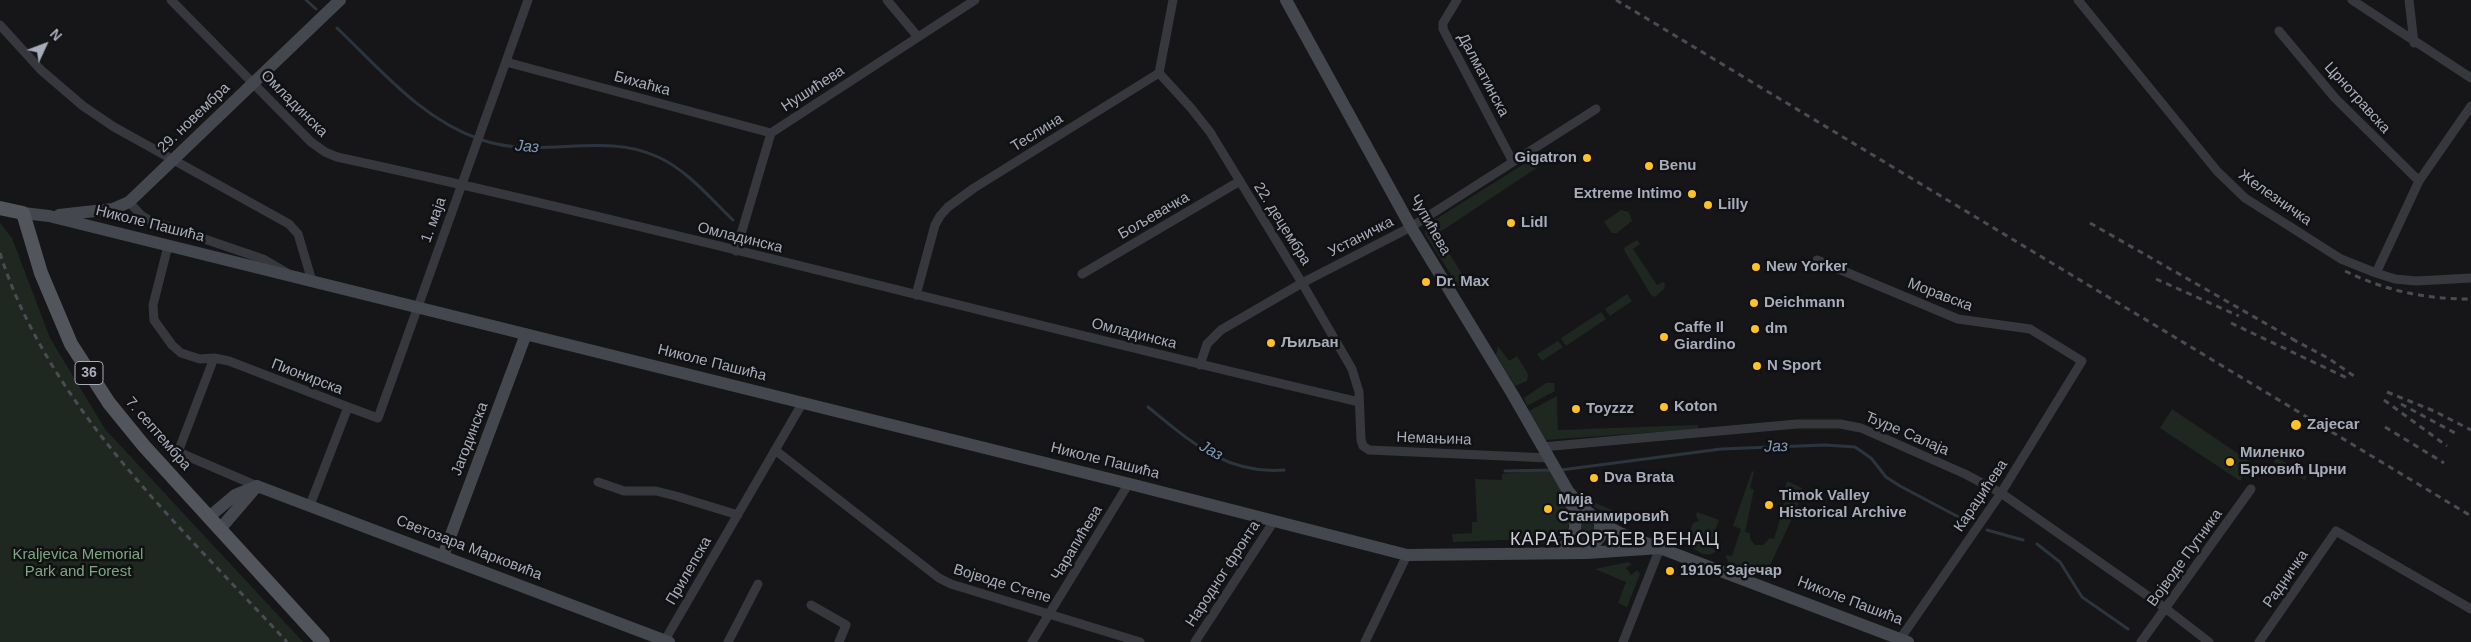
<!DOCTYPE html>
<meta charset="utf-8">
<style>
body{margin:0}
#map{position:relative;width:2471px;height:642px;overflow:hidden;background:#161619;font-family:Helvetica,sans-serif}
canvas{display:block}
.north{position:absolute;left:20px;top:20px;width:50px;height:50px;-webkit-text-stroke:4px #111114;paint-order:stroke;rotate:47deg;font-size:14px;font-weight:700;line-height:20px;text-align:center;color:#a7acba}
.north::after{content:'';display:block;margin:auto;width:18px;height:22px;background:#a7acba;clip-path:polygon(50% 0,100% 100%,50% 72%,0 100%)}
</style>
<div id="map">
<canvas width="2471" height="642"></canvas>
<div class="north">N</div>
</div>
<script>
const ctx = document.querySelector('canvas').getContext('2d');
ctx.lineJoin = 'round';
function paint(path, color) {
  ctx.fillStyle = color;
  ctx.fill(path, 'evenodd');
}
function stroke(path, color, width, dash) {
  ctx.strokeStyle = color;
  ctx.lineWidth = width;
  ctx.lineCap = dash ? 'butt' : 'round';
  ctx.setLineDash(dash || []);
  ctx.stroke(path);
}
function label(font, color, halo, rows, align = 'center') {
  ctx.font = font + ' Helvetica,sans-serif';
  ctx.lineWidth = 5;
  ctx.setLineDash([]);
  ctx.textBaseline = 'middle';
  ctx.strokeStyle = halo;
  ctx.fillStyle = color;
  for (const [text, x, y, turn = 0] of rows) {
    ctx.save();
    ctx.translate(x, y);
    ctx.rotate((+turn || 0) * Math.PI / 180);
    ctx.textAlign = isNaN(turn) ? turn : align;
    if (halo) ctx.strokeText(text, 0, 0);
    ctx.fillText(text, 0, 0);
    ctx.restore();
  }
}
paint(new Path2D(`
 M1532,159L1538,167L1437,234L1469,285L1460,289L1425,234V229L1428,224Z
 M1621,210L1629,212L1632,221L1617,233H1612L1604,222Z
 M0,223L12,238L50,338L105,429L303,642H0Z
 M1637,240L1640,244L1633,249L1657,285L1663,282L1665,284L1664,289L1655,297L1651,295L1624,250L1625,247Z
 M1627,294L1632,301L1610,316L1605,309Z
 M1601,312L1606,319L1566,346L1561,338Z
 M1558,341L1563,347L1542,361L1537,354Z
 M1498,346L1509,361L1517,356L1528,374L1527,381L1515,386L1496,355Z
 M1546,383H1554L1555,391L1527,406L1524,398Z
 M1557,396L1558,430L1698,425V429L1546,440L1529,411Z
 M2172,409L2252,463L2240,481L2160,428Z
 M2276,457L2307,476L2305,480L2274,462Z
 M1548,469C1561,479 1573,507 1569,524C1568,532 1560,539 1554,543L1544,544L1530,539L1453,542L1452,534L1472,533V522H1477L1475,479L1502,480V474Z
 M1752,471L1754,472L1750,488L1754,490L1745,532L1750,533V539L1755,545H1763L1770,538L1774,539L1786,498L1783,497L1787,481L1802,488L1797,508L1765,576L1729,563L1725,555L1732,556L1741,529L1733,526Z
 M1593,502L1617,512L1614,518L1591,505Z
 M1697,512L1719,520L1709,547L1717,550C1710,559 1698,553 1691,546L1688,536L1693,523L1699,521L1696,516Z
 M1579,513L1591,521L1596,532L1587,545C1577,538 1579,524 1579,513Z
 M1628,562L1632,564L1626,568L1631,575L1637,570L1640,574L1627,607L1618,603L1626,582L1595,569Z`), '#1e2720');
stroke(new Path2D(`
 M306,0L316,9
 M337,28C381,70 422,120 482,140C540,160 604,131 658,157C687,170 710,198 733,220
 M1148,407C1190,441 1226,475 1284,470
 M1561,470L1721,449L1825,445L1855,447L1871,458L1886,477L1900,486L1968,522
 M1505,471L1552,470
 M1987,530L2023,540
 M2037,544L2060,562L2082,597L2128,629`), '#2b353e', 3);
stroke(new Path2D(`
 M171,0L311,142L325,152L337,157C679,231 1018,323 1359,402
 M887,0L918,37
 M1457,0L1443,23V29L1513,162
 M2078,0L2217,171L2245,198L2341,259L2376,273L2395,279L2416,281L2471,278
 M2352,0L2471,78
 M2409,0L2414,43
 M0,25L41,70L83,106L114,127L289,224L298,234L312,281
 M2279,31L2335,98L2419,181
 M506,62L771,133
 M1159,73L1191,108L1210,132L1302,283L1352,369L1359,392L1361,440L1363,446L1369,450L1549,458
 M129,202L141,215L149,220L263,259L287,273
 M168,246L153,305L154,320L172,345L181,353L200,359L214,358L229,361L348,407L310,505
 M736,251L771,133L975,0
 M1817,260L1958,319L2030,329L2082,361L2001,493L1898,642
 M2376,273L2419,181L2471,106
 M1082,274L1240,181
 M916,295L935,225L940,216L948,207L974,188L1159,73L1173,0
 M214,358L178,452L257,486
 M1200,365L1207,344L1221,330L1302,283L1411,227L1596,109
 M348,407L378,418L528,0
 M1542,447L1797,424H1840L1861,428L1965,474L2001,493L2165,608L2209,642
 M775,450L939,578L951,584L1140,642
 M598,482L624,491H656L676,496L738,515
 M811,605L846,625L839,642
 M665,640L803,402
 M728,642L758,584
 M1032,642L1129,483
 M1195,642L1274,521
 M1365,642L1407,555
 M1623,642L1660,548
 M2141,642L2251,489
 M2259,642L2336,531L2471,609`), '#37383e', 9);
stroke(new Path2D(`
 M1286,0L1411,227L1513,395L1568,491C1583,510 1598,522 1620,533L1908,642
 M23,213L49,216L1138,486L1407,555L1587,553L1660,548
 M59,215L113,209L129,202L340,0
 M209,517L235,495L257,486L669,642
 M220,529L257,486
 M1559,553C1579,529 1578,528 1570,498
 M1587,553L1600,537V523
 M443,556L526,334`), '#45474e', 12);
stroke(new Path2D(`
 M0,208L23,213L41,273L71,344L109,403L144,446L323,642`), '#53555d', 14);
stroke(new Path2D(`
 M1616,0L2471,516
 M2090,223L2298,342
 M0,253C48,406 181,527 287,642
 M2345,271C2386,291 2425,299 2471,299
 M2156,279L2239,316
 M2231,323L2349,379
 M2292,339L2328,358L2354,376
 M2387,392L2434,411L2471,430
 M2384,400L2447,446
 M2401,404L2455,433
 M2385,427L2444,463`), '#4a4c53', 3, [6, 5]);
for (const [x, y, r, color] of [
 [1587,158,5,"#ffc128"],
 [1649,166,5,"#ffc128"],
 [1692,194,5,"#ffc128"],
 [1708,205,5,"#ffc128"],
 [1511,223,5,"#ffc128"],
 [1756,267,5,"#ffc128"],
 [1426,282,5,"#ffc128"],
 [1754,303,5,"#ffc128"],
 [1755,329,5,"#ffc128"],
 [1664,337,5,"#ffc128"],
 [1271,343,5,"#ffc128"],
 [1757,366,5,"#ffc128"],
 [1664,407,5,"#ffc128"],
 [1576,409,5,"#ffc128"],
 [2296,425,6,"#ffc128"],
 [2230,462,5,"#ffc128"],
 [1594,478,5,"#ffc128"],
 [1769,505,5,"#ffc128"],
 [1548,509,5,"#ffc128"],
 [1670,571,5,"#ffc128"]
]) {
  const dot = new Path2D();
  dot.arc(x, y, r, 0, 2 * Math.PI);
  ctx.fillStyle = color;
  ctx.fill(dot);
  stroke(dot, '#111114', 2);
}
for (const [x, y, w] of [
 [89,373,28]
]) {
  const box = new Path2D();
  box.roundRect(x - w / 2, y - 11.5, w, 23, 4);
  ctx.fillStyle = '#111114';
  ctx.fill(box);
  stroke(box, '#a7acba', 1);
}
label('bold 14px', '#a7acba', null, [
 ["36",89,373]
]);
label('15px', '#a7acba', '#111114', [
 ["Далматинска",1483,75,62],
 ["Бихаћка",642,84,15],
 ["Нушићева",813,89,-33],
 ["Црнотравска",2357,98,48],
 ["Омладинска",294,104,45],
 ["29. новембра",194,118,-44],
 ["Теслина",1037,133,-32],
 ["Железничка",2275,198,35],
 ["Бољевачка",1154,216,-30],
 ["1. маја",434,220,-70],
 ["Николе Пашића",150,224,14],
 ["22. децембра",1282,224,58],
 ["Чупићева",1430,225,60],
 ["Устаничка",1361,237,-27],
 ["Омладинска",740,238,14],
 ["Моравска",1940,295,21],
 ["Омладинска",1134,334,14],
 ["Николе Пашића",712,363,14],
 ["Пионирска",307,377,21],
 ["7. септембра",158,434,49],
 ["Ђуре Салаја",1907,434,23],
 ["Јагодинска",470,439,-69],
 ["Немањина",1434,439,2],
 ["Николе Пашића",1105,461,14],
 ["Караџићева",1981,496,-56],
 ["Чарапићева",1077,543,-59],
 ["Светозара Марковића",469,548,21],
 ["Војводе Путника",2185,558,-54],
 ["Прилепска",689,571,-60],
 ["Народног фронта",1223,574,-57],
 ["Радничка",2286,579,-55],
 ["Војводе Степе",1002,584,17],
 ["Николе Пашића",1850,601,21]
]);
label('bold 15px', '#a7acba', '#111114', [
 ["Gigatron",1577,158,"right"],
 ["Benu",1659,166],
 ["Extreme Intimo",1682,194,"right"],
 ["Lilly",1718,205],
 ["Lidl",1521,223],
 ["New Yorker",1766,267],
 ["Dr. Max",1436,282],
 ["Deichmann",1764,303],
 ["Caffe Il",1674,328],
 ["Giardino",1674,345],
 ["dm",1765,329],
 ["Љиљан",1281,343],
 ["N Sport",1767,366],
 ["Koton",1674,407],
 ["Toyzzz",1586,409],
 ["Zajecar",2307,425],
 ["Миленко",2240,453],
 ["Брковић Црни",2240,470],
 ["Dva Brata",1604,478],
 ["Timok Valley",1779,496],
 ["Historical Archive",1779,513],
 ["Мија",1558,500],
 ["Станимировић",1558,517],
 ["19105 Зајечар",1680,571]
], 'left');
label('15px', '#7da681', '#111114', [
 ["Kraljevica Memorial",78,555],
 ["Park and Forest",78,572]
]);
label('italic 16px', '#7c99b7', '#111114', [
 ["Јаз",527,147,4],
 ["Јаз",1776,447,-2],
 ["Јаз",1211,451,29]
]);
ctx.letterSpacing = '1px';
label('18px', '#c9cbd5', '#111114', [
 ["КАРАЂОРЂЕВ ВЕНАЦ",1615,540]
]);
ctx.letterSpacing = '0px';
</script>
